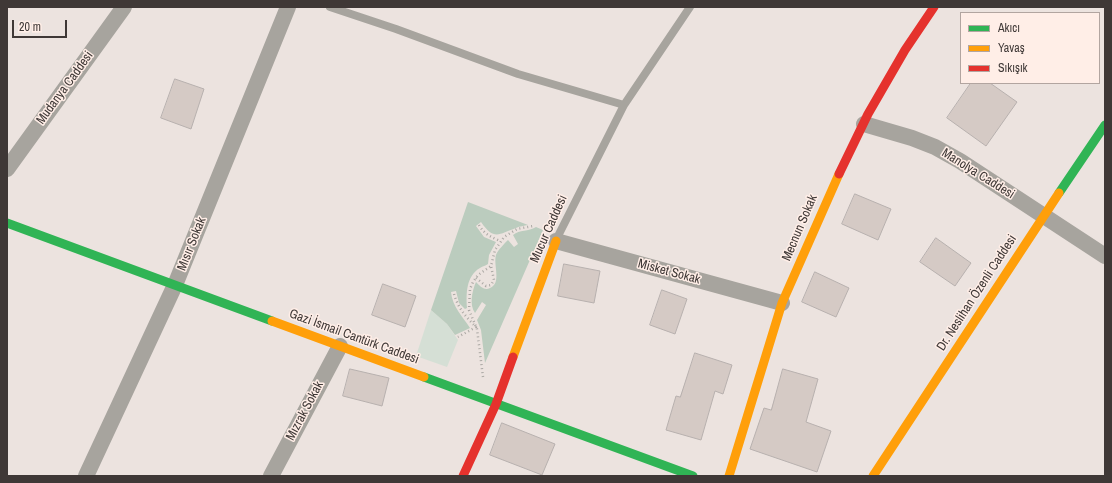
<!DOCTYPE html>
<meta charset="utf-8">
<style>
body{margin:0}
#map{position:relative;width:1112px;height:483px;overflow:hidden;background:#ece3df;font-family:"Archivo Narrow",sans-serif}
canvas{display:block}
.frame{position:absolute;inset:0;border:8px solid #3f3836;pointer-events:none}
.legend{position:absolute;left:960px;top:12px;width:140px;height:72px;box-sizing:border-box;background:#ffeee7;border:1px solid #b2a5a0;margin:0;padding:5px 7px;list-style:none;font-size:12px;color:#3f3836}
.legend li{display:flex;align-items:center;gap:8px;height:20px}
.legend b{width:20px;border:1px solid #b2a5a0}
.scale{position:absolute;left:12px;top:20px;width:55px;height:18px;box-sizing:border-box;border:2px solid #3f3836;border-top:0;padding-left:5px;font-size:12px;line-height:14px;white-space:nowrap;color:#3f3836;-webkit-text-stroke:3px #ffeee7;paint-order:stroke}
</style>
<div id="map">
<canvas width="1112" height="483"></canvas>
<div class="frame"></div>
<ul class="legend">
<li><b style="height:5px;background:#30b455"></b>Akıcı</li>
<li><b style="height:5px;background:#ff9f0a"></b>Yavaş</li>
<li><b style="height:5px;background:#e5322d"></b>Sıkışık</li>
</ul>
<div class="scale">20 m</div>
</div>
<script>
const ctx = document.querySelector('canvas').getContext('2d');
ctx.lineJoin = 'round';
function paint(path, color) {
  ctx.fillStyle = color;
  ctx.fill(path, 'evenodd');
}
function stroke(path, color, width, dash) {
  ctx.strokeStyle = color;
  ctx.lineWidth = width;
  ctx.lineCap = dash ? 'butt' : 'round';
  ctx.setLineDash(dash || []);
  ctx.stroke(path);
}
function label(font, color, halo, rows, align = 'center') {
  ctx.font = font + ' "Archivo Narrow",sans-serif';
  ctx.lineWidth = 3;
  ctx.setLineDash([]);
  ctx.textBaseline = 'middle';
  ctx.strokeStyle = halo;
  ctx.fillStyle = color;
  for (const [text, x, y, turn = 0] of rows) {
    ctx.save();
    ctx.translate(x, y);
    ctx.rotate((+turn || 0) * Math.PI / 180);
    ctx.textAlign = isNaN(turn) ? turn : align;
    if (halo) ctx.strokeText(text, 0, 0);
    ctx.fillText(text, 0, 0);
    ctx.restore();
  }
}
paint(new Path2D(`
 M431,310L447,324L458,340L447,367L416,356Z`), '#d5dfd5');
paint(new Path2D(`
 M468,202L528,225C524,226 520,226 516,228C499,234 494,241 481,222L476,226L484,237L496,242L489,255L488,264C485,266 483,266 480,268C466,276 466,294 467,308L465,309L459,303L456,291L451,292C452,306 463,317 470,328L455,335L447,324L431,310Z
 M536,227L543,230L485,363L481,330L477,320L486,305L482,302L475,313C469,305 472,291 476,282C480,286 484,291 490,288C502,283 493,265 496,255C498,250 504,244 508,240L514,247L518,244L513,235C520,229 528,232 536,227Z`), '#bbccbe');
const building = new Path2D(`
 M175,79L204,89L191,129L161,118Z
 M971,83H990L1017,102L986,146L947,118Z
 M855,194L891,209L878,240L842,224Z
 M936,238L971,263L955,286L920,262Z
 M564,264L600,271L594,303L558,296Z
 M815,272L849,288L836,317L802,302Z
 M383,284L416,296L405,327L372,315Z
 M662,290L687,299L675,334L650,325Z
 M695,353L732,365L723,394L715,391L701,440L666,430L676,396L680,397Z
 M350,369L389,378L382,406L343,396Z
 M783,369L818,379L806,422L831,431L817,472L750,449L764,408L771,410Z
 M502,423L555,444L542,475L490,455Z`);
paint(building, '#d5cac5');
stroke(building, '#b7b0ae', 1);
stroke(new Path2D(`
 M479,225C484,234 491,237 500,241
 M476,278L486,286L491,285L494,280L491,266
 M454,294C458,308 466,317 476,327L458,337
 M483,377L477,329L469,310L470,289L473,282L478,275L491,266L495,250L504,237L517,229L533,226`), '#aba8a4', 2.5, [1, 3]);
stroke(new Path2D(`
 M330,7L396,29L518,74L624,105
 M556,240L624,105L690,7`), '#a7a49e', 8);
stroke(new Path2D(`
 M864,124L912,138L935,147L960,161L1105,256
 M7,169L124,7
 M556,241L782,303
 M86,476L175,285L288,7
 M271,476L340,346`), '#a7a49e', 16);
stroke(new Path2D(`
 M1059,193L1105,125
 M7,223L272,321
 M424,377L693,476`), '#30b455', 9);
stroke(new Path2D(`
 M272,321L424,377
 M513,357L556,241
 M729,476L782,303L839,174
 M873,476L1059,193`), '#ff9f0a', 9);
stroke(new Path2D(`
 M839,174L868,114L905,50L934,7
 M463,476L496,404L513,357`), '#e5322d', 9);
label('13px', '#3f3836', '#ffeee7', [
 ["Mudanya Caddesi",65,88,-54],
 ["Manolya Caddesi",978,174,32],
 ["Mecnun Sokak",800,228,-67],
 ["Mucur Caddesi",549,229,-66],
 ["Mısır Sokak",192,244,-68],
 ["Misket Sokak",669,272,15],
 ["Dr. Neslihan Özenli Caddesi",977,293,-57],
 ["Gazi İsmail Cantürk Caddesi",354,337,20],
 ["Mızrak Sokak",305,411,-62]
]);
</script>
